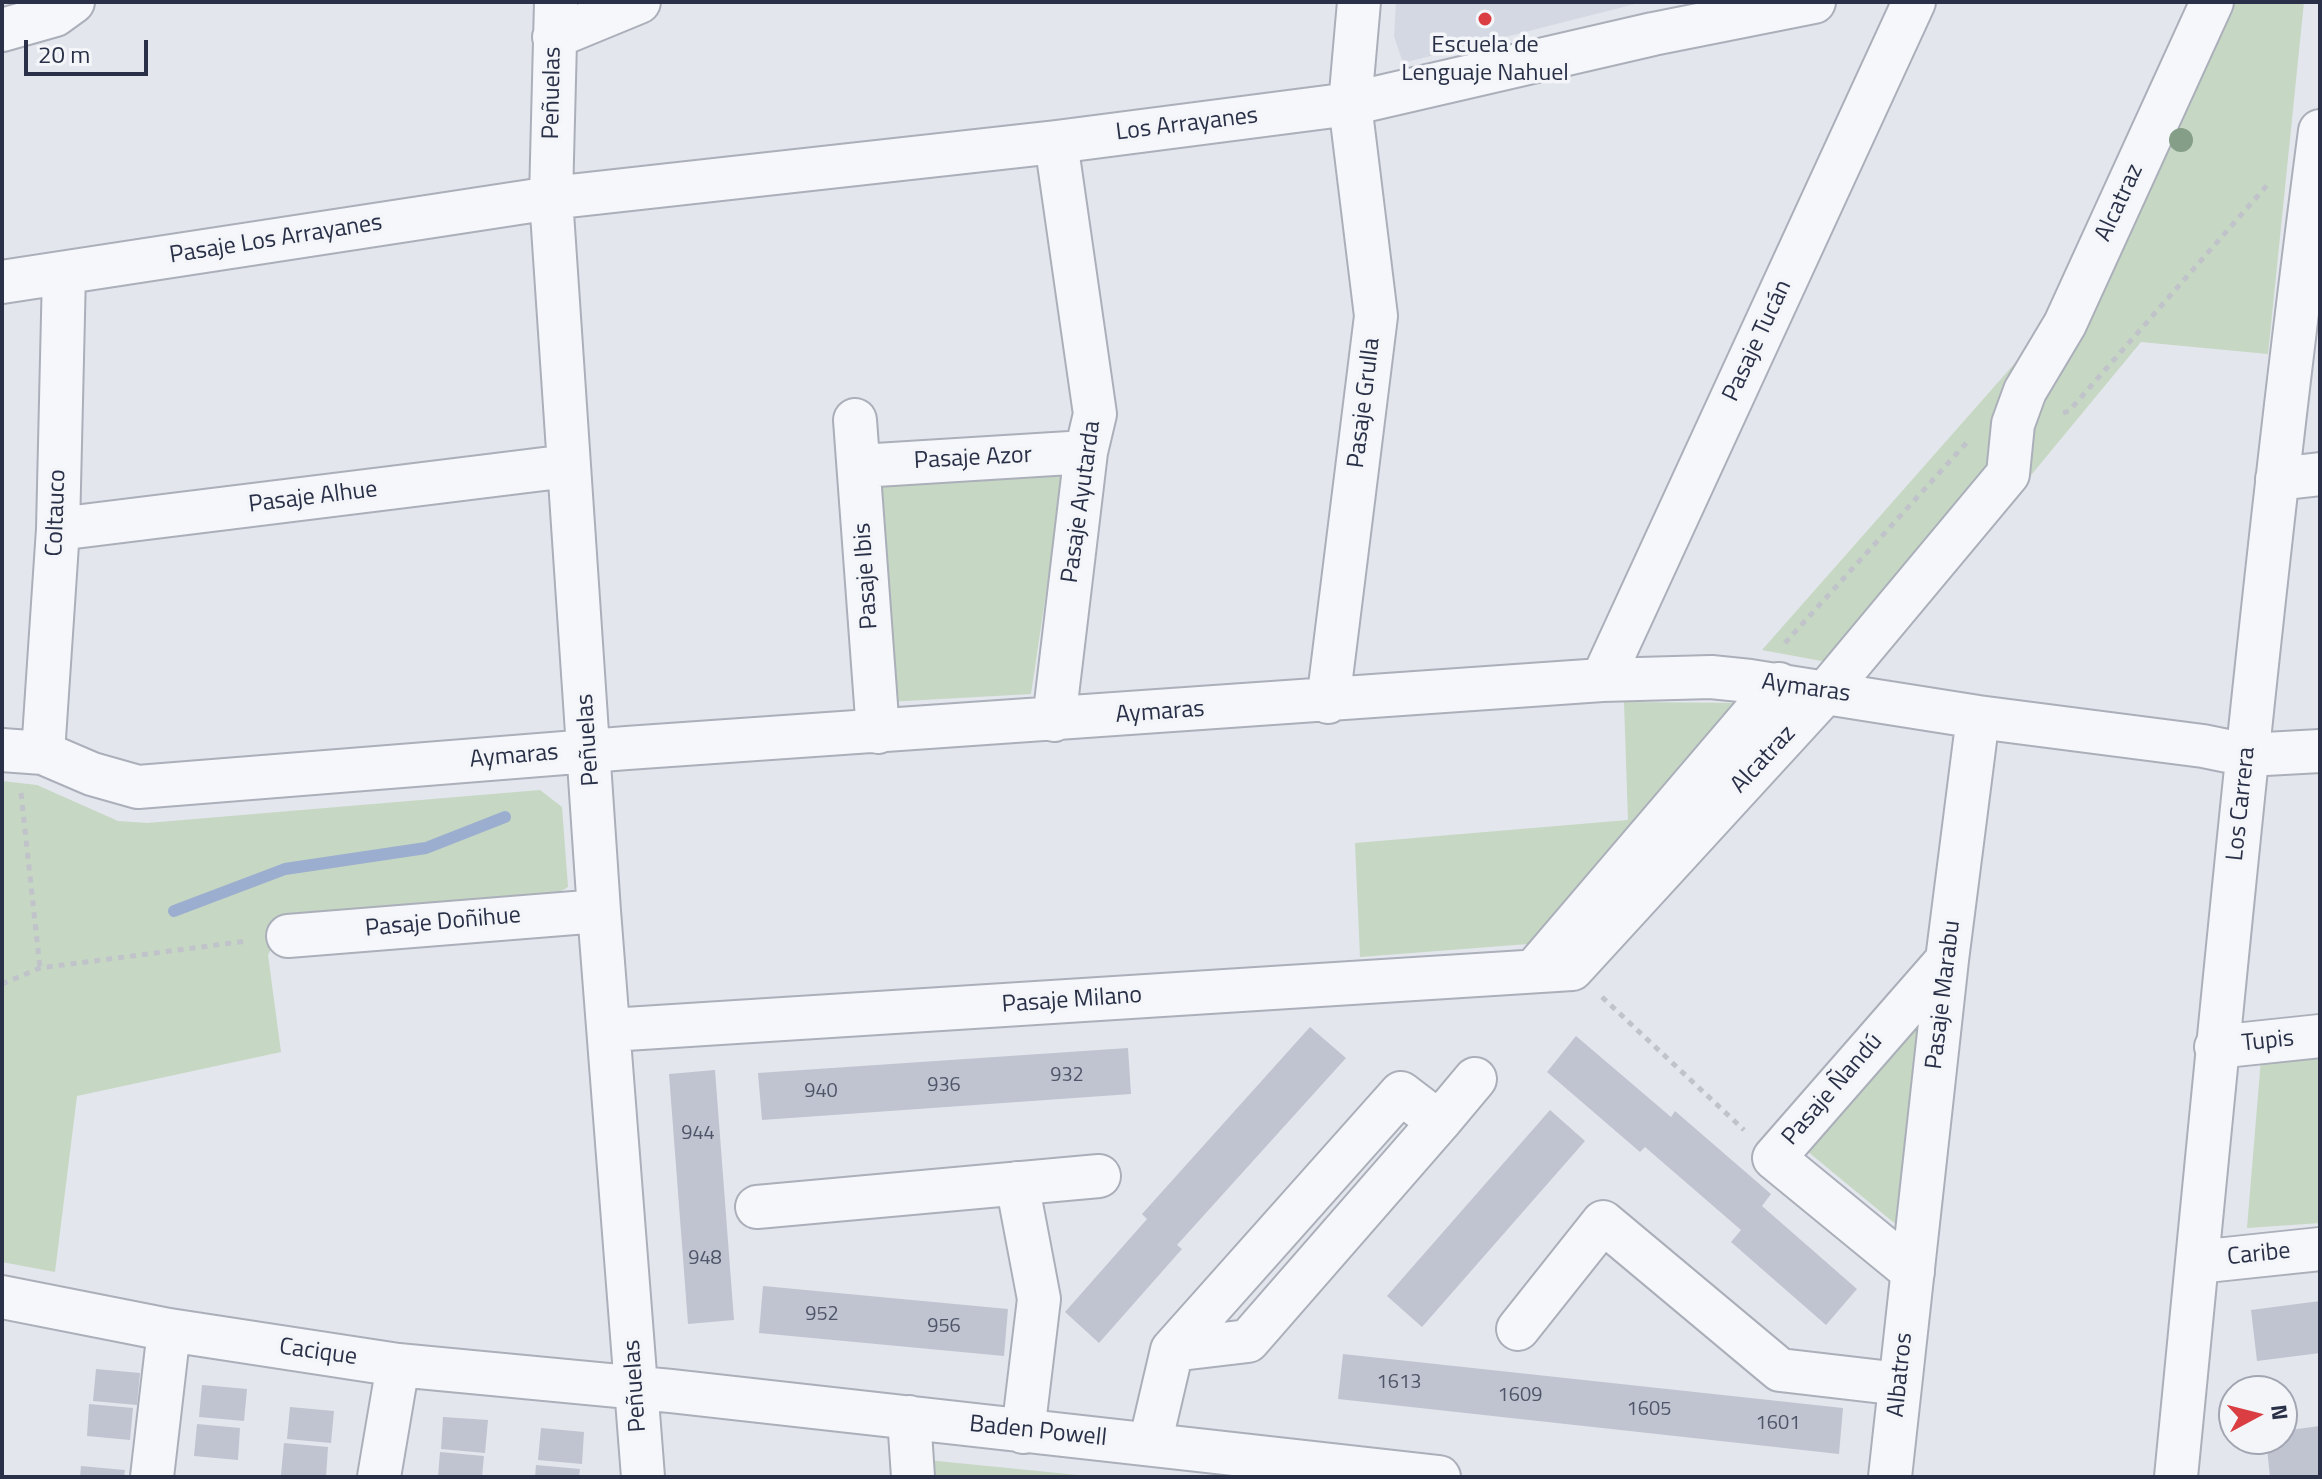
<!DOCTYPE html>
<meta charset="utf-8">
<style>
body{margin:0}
#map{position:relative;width:2322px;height:1479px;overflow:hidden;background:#e3e6ec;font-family:"Titillium Web",sans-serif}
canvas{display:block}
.frame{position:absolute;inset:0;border:4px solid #293047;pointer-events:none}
.north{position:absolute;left:2218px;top:1375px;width:80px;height:80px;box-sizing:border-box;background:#f3f5f9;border:2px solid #a2a6b2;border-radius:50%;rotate:83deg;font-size:22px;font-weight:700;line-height:32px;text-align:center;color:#293047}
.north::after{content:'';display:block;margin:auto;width:28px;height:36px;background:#db3e42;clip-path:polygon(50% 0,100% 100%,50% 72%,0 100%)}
.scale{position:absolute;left:24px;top:40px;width:124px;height:36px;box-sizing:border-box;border:4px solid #293047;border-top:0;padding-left:10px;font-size:24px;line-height:28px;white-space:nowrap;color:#293047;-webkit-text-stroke:6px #f3f5f9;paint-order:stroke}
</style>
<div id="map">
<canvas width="2322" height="1479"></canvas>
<div class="frame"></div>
<div class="north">N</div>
<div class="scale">20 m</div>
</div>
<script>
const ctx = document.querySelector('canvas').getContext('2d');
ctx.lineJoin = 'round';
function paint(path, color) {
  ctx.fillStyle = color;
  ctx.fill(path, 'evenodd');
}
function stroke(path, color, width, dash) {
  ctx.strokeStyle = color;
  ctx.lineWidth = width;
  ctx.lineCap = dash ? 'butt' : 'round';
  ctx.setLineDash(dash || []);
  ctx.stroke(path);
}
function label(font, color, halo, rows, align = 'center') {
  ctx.font = font + ' "Titillium Web",sans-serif';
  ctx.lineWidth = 7;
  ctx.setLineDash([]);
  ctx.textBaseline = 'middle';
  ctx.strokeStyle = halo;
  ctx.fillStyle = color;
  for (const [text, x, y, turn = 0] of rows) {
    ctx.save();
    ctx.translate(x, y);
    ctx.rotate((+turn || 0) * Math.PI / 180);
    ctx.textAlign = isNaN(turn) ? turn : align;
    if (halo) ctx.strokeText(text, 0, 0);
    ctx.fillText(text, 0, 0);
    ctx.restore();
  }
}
paint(new Path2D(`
 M1396,2H1643L1403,63L1394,36Z`), '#d4d8e2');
paint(new Path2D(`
 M2231,2H2304L2268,354L2141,342L2027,480L2032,412Z
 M2038,337L1984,483L1827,662L1762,650Z
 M1064,472L1031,694L887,702L871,482Z
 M1624,702L1745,703L1528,944L1360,957L1355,843L1628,820Z
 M2,781L37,785L118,821L147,823L540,790L562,807L568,887L543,902L284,924L268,955L281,1052L77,1096L55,1272L2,1262Z
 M1932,995L1910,1236L1801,1146Z
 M2320,1052V1223L2247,1228L2261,1059Z
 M927,1460L1098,1477H928Z`), '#c6d7c3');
stroke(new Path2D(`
 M174,911L285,869L426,848L505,817`), '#9baecf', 12);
paint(new Path2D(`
 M1310,1027L1346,1058L1177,1245L1182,1249L1099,1343L1065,1312L1147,1219L1142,1214Z
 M1576,1036L1671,1117L1675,1111L1771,1194L1762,1206L1857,1289L1826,1325L1731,1242L1741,1230L1645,1147L1640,1152L1547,1072Z
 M1128,1048L1131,1094L762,1120L758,1073Z
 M715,1070L734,1320L688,1324L669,1074Z
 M1550,1110L1585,1141L1422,1327L1387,1296Z
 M763,1286L1008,1309L1004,1356L759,1333Z
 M2320,1301V1353L2257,1361L2251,1310Z
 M1343,1354L1843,1408L1839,1454L1338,1399Z
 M96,1369L140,1373L137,1405L93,1401Z
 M202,1385L247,1389L244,1421L199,1417Z
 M89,1404L133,1408L130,1440L87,1436Z
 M290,1407L334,1411L331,1443L287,1439Z
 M443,1417L488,1420L485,1453L441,1449Z
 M197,1424L240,1428L238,1460L194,1456Z
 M2320,1426V1477H2270L2266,1439H2282V1431Z
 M541,1428L584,1432L582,1464L538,1460Z
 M284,1443L328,1447L326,1477L281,1475Z
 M440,1452L484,1456L482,1477H438Z
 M536,1465L580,1469L579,1477H535Z
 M81,1466L125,1470L124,1477H80Z`), '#c0c4d0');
const minor = new Path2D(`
 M556,2L551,198L599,911L643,1477
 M2,30L55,15L73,2
 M554,37L639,2
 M2,282L551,198L1056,142L1350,104L1653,34L1814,2
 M855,420L878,732
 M860,466L1086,452
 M2277,479L2320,474
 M58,529L568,466
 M1602,680L1914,2
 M1328,702L1376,316L1350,104L1359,2
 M1054,720L1086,452L1095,414L1056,142
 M2,750L43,753L92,774L138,787L627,748L1602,680L1711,677L1750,681L1978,717L2203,746L2247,755L2320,751
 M43,753L58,529L64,273
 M288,936L599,911
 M1534,971L1779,684
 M610,1030L1572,969L1827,691L2008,474L2013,424L2025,391L2065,324L2212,2
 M2216,1047L2320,1036
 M1439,1122L1475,1079
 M1017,1183L1039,1299L1023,1432
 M757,1207L1099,1176
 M2197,1262L2320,1249
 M1913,1272L1774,1158L1947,960
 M2,1297L169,1330L398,1365L671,1391L1439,1477
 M1518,1329L1603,1222L1780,1370L1900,1384
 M909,1417L913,1477
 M1150,1444L1172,1350L1401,1093L1439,1122L1248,1341L1172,1350
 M152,1477L169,1330
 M379,1477L398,1365
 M1890,1477L1947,960L1978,717
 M2176,1477C2220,1028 2261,579 2320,131`);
stroke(minor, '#abafba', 46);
stroke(new Path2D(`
 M2063,413L2069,411L2269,183
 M1785,643L1969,440
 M21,793L40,968
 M2,984L40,968L247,941
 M1602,997L1744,1130`), '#c1c3cb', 5, [6, 6]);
stroke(minor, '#f6f7fa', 42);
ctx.fillStyle = '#859e87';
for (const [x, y] of [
 [2181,140]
]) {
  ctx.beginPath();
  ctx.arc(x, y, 12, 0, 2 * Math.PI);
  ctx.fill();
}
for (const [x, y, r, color] of [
 [1485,19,8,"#db3e42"]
]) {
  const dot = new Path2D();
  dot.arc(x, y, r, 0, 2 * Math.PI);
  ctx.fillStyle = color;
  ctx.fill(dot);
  stroke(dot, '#f3f5f9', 3);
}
label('20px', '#4f5569', null, [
 ["932",1067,1076],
 ["936",944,1086],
 ["940",821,1092],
 ["944",698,1134],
 ["948",705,1259],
 ["952",822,1315],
 ["956",944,1327],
 ["1613",1399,1383],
 ["1609",1520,1396],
 ["1605",1649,1410],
 ["1601",1778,1424]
]);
label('24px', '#293047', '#f3f5f9', [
 ["Escuela de",1485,46],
 ["Lenguaje Nahuel",1485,74]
]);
label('24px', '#293047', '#f3f5f9', [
 ["Peñuelas",553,93,-89],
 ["Los Arrayanes",1187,125,-7],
 ["Alcatraz",2120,203,-65],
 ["Pasaje Los Arrayanes",276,240,-9],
 ["Pasaje Tucán",1758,341,-65],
 ["Pasaje Grulla",1365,403,-83],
 ["Pasaje Azor",973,459,-3],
 ["Pasaje Alhue",313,498,-7],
 ["Pasaje Ayutarda",1082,502,-82],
 ["Coltauco",57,513,-88],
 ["Pasaje Ibis",867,576,-94],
 ["Aymaras",1806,689,8],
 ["Aymaras",1160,713,-4],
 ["Peñuelas",589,740,-94],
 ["Aymaras",514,757,-5],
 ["Alcatraz",1764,760,-47],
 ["Los Carrera",2242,804,-84],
 ["Pasaje Doñihue",443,923,-5],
 ["Pasaje Marabu",1944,995,-83],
 ["Pasaje Milano",1072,1001,-4],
 ["Tupis",2268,1042,-6],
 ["Pasaje Ñandú",1833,1090,-49],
 ["Caribe",2259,1255,-6],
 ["Cacique",318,1353,8],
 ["Albatros",1901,1375,-84],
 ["Peñuelas",636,1386,-94],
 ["Baden Powell",1038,1432,6]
]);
</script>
